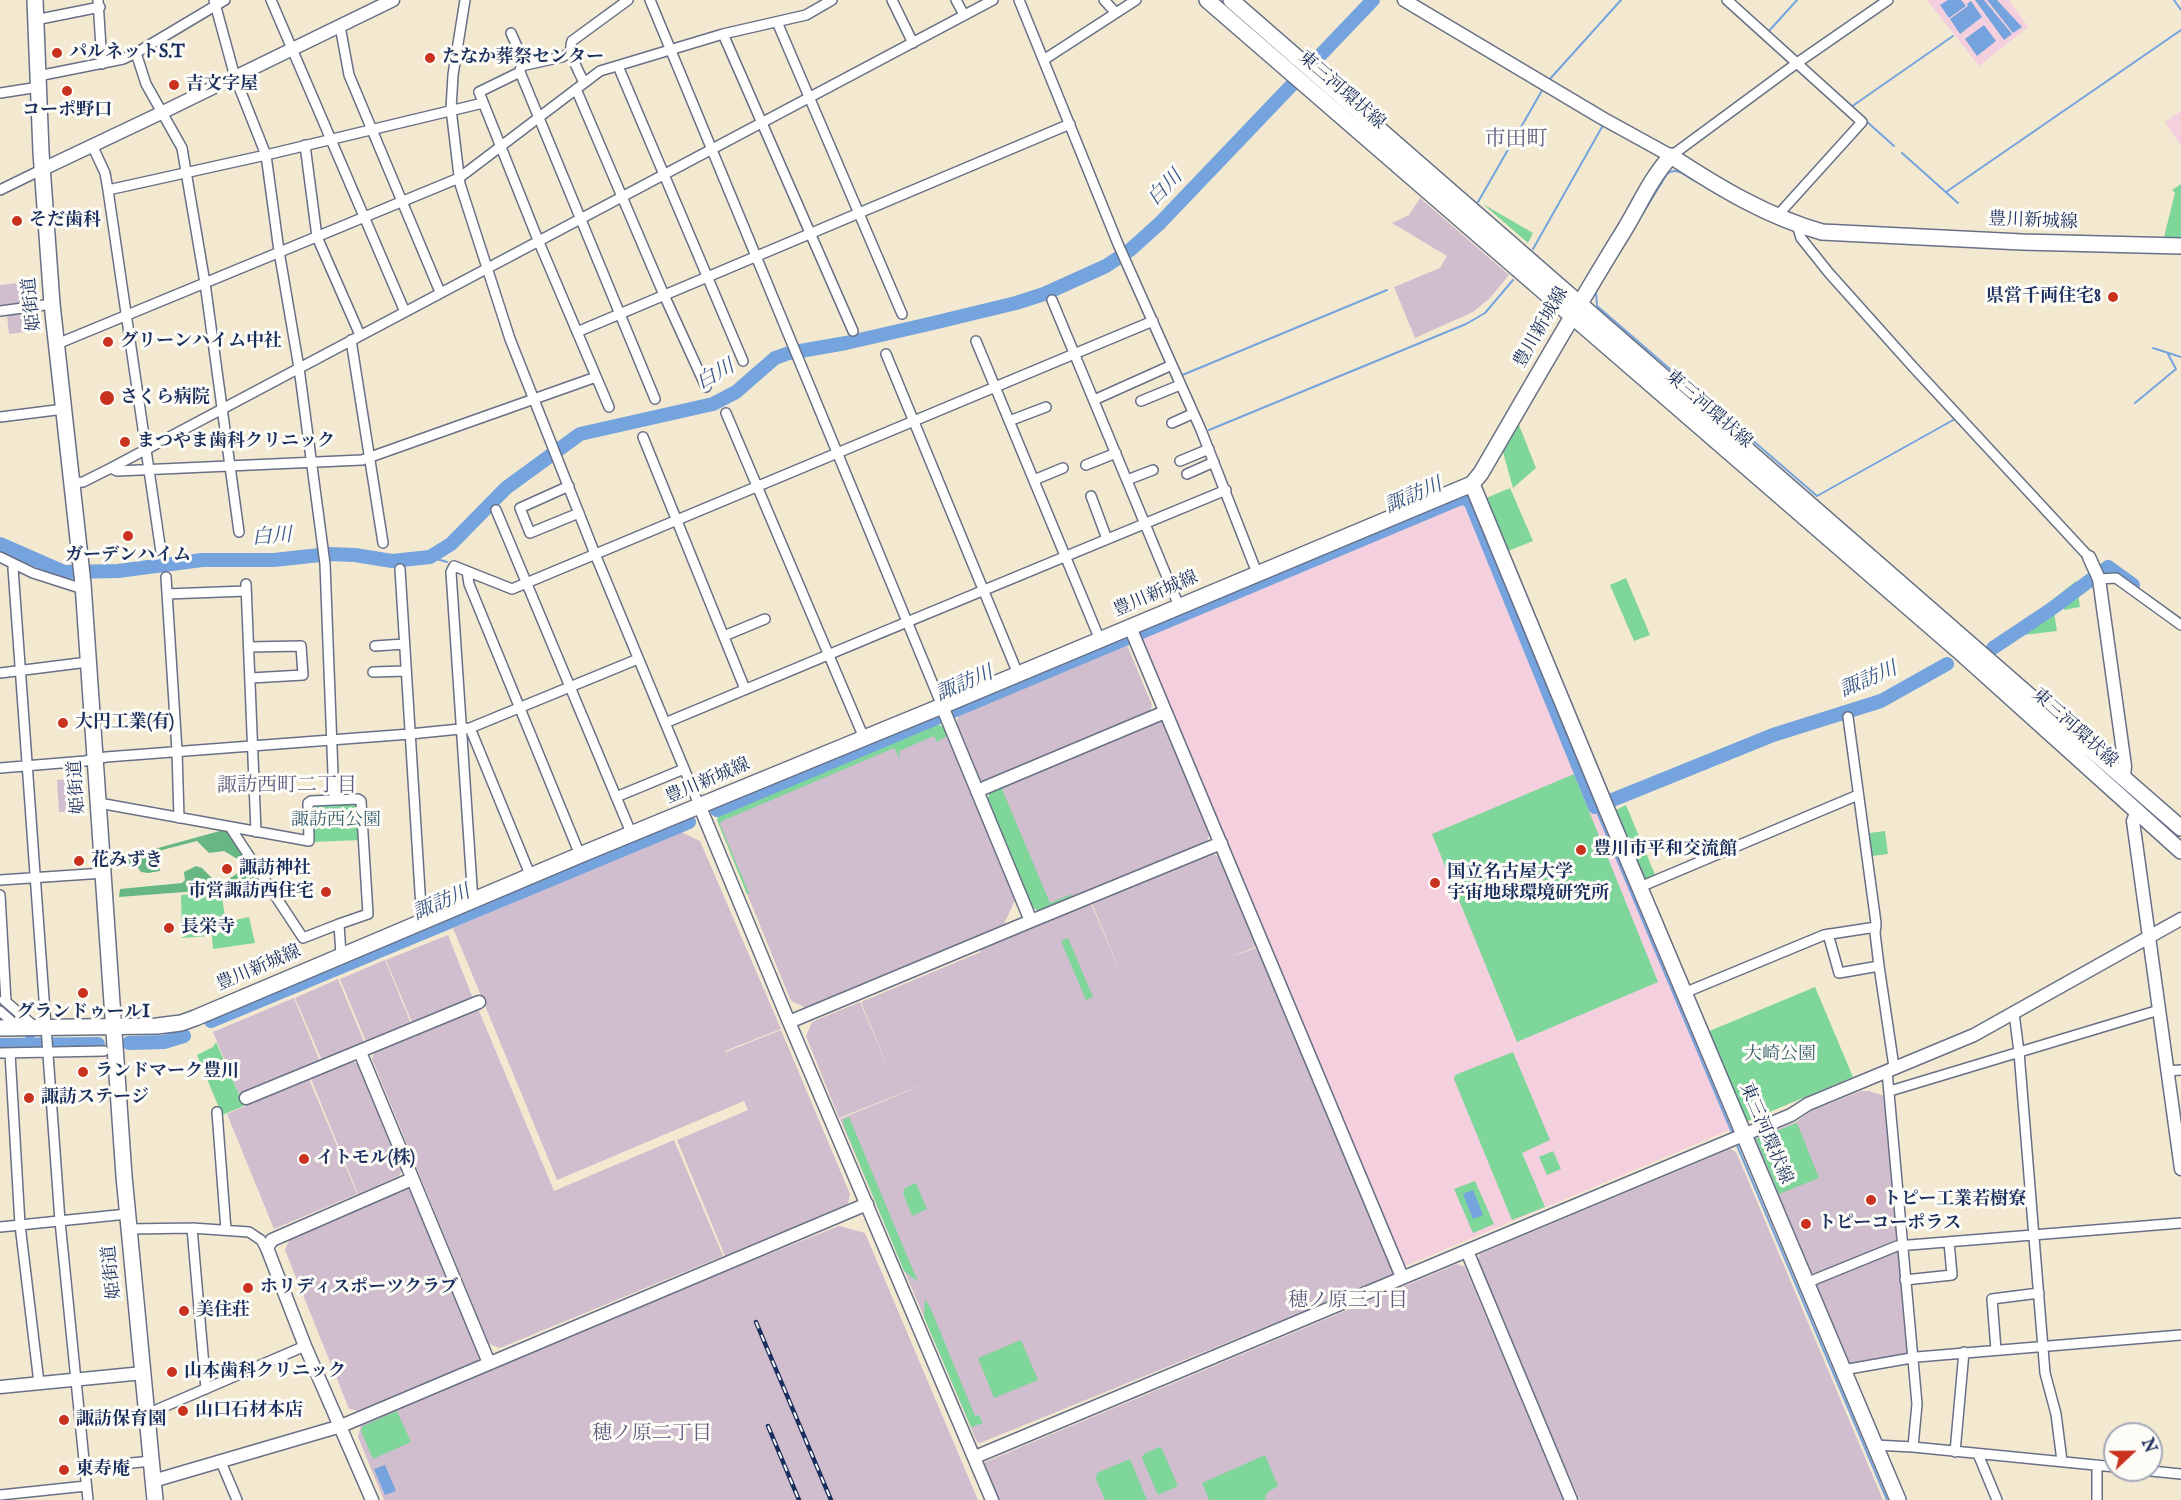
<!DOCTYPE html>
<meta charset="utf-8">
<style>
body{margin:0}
#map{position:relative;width:2181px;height:1500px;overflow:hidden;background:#f3e9d1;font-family:"IM FELL English",serif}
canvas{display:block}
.north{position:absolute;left:2103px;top:1422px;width:60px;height:60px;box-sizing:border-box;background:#fdfcf7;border:2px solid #a3aaba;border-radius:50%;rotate:68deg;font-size:16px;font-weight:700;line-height:24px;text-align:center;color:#1b2f5e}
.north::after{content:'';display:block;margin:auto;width:21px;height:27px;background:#c8321e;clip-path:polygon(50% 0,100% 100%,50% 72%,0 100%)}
</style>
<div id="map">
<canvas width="2181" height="1500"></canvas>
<div class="north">N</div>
</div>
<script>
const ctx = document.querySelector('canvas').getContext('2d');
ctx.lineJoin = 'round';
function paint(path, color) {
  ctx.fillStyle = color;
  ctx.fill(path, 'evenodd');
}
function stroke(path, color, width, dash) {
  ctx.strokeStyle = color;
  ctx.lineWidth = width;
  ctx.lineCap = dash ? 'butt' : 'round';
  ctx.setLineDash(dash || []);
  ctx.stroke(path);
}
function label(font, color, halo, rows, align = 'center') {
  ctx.font = font + ' "IM FELL English","Noto Serif JP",serif';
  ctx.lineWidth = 6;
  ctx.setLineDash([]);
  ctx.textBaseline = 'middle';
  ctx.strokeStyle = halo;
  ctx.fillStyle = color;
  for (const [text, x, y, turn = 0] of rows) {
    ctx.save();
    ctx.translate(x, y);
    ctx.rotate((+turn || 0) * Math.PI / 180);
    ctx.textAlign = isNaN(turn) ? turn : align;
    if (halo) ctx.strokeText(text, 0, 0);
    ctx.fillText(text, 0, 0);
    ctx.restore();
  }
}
paint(new Path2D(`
 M1927,0H2009L2028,27L1979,66Z
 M2181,111V146L2165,122Z
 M1462,500L1470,505L1732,1129L1403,1267L1139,637Z`), '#f4cfde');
paint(new Path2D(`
 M1420,198L1509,275L1490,298L1473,312L1415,338L1394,287L1440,268L1447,256L1392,223L1409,215Z
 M36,281L41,330L9,334L6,306H0V285Z
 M1127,645L1152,705L1150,711L983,782L979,780L956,723L959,715Z
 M1159,721L1168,724L1211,832L1206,843L1041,912L1032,907L988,798L991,789Z
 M941,726L946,728L1016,898L1003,926L809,1009L791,1001L717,820Z
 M82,778L85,810L59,812L57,780Z
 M681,832L700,841L781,1029L725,1051L730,1064L726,1052L781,1030L850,1194L848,1204L725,1256L677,1140L748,1110L744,1101L557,1180L453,928Z
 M1212,853L1222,859L1257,946L1229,958L1258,947L1395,1270L1393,1275L980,1443L977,1442L840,1119L937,1079L839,1118L806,1036L812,1022L860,1002L895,1085L861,1002L981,952L980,950L1091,903L1130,996L1092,903Z
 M448,935L474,1001L413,1025L386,960Z
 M385,960L412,1026L367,1044L340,979Z
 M338,979L365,1044L323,1063L295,998Z
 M294,998L321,1064L240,1097L213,1032Z
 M477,1006L554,1191L674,1140L723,1256L500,1348L489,1344L372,1059L376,1048Z
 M352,1061L358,1064L403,1169L399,1176L358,1194L311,1079Z
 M309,1079L357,1194L274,1229L227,1114Z
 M1861,1091H1869L1888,1097L1900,1238L1812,1276L1751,1140L1796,1122L1811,1111Z
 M1730,1149L1736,1152L1883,1500H1580L1532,1392L1477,1262L1480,1254Z
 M403,1187L412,1191L481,1353L478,1361L359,1411L349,1409L285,1250L291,1235Z
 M839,1226L865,1233L978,1500H384L358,1437L361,1425L738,1266Z
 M1900,1249L1909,1354L1849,1367L1812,1286Z
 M1457,1264L1465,1267L1564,1500H999L983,1463Z`), '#d0bdce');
paint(new Path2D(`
 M2181,184V242L2163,241L2175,193L2172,190Z
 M1483,204L1533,233L1528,243Z
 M1519,425L1536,468L1513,488L1503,452Z
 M1510,488L1533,541L1508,551L1486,498Z
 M1626,578L1650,635L1634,641L1610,585Z
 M2076,581L2080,607L2064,610L2063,603L2053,606L2057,631L2024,635L2021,625Z
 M932,722L946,728L947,736L937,742L934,736L899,751L900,759L894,748L722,821L720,824L749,893L747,894L717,820L720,812Z
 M1574,774L1658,982L1517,1042L1432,834Z
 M1024,778L1002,789L1050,903L1072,894L1069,900L1041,912L1032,907L988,798L991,789Z
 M356,801L359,804L361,840L312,842L311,806L314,803Z
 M1626,805L1656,877L1645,882L1616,810Z
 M1885,831L1888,854L1872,856L1869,833Z
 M221,892L226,922L249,917L255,943L213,949L212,936L182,938L181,895Z
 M1068,938L1093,997L1086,1000L1061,941Z
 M1815,987L1853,1077L1748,1121L1743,1119L1707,1032Z
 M216,1042L244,1106L222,1115L197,1055L213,1047Z
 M1513,1052L1550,1140L1522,1153L1545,1207L1512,1220L1454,1079L1455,1075Z
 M849,1117L918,1282L904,1271L844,1126L843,1120Z
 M1797,1123L1819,1178L1779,1194L1756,1139Z
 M1553,1151L1561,1169L1547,1175L1539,1157Z
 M1475,1181L1494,1224L1473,1233L1454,1189Z
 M916,1183L927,1209L912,1216L903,1193L905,1188Z
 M925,1300L930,1307L975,1416L979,1415L983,1423L971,1427L924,1317Z
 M1021,1340L1038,1380L994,1398L978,1358Z
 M397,1411L411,1442L373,1459L361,1431L363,1426Z
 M1159,1447L1162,1449L1178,1486L1158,1495L1142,1458L1144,1454Z
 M1265,1455L1278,1486L1268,1492L1265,1496L1266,1500H1209L1202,1483Z
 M1130,1459L1147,1500H1105L1096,1479L1097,1473Z`), '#7fd69a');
paint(new Path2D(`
 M227,829L263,886L119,897L120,889L182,883L185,880L184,872L196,866L202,868L216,882C226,879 236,878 241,868L239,860L224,851L209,853L197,841L162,850L159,853L160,871L148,873L141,872L136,865L119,866L118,859Z`), '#67b782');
paint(new Path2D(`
 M1948,0H1961L1966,6L1949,18L1940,5Z
 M1975,0H1984L2012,34L2004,40Z
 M1987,0H1997L2022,27L2013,33Z
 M1971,1L1982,17L1960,34L1950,19L1968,6L1967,4Z
 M1984,25L1996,41L1977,56L1965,39Z
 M1473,1190L1483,1215L1473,1219L1463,1194Z
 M385,1465L396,1491L385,1495L374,1469Z`), '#74a3dd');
stroke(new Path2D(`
 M2174,0L2181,10
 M1768,32L1797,0
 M1778,40L1796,56
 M1549,80L1621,0
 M1851,107L1953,36
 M1865,120L1894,146
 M1902,153L1958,203
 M1946,192L2181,30
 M1478,202L1544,87
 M1635,226L1667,174C1676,166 1686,176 1695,181
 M1629,236L1596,291L1597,306L1817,496L1955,419
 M1533,249L1602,127
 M2153,348L2181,357
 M1180,376L1387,290
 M2135,403L2176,369L2168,354
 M1209,430L1466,324L1485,313L1513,280
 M430,557L447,562
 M1595,807L1733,1135
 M1736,1143L1887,1500`), '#74a3dd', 2);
stroke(new Path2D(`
 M0,544L64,572L118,571L202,560H274L329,554L355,555L392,561L430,557L451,544L506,488L580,434L713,404L736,392L775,358L789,353L846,343L929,324L1016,303L1044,294L1106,266L1130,250L1160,223L1373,0
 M1993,648L2050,610L2108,567L2133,585
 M717,810L1461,498L1467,499L1471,503L1595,807L1773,735L1881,701L1947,664
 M0,1004L30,1032
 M211,1021L689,822
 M129,1043L164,1042L184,1036
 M0,1045L98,1044`), '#74a3dd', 14);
const minor = new Path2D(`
 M98,0L102,64
 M214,0L235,77L266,155L279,251L299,368L325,564L334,800L358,799L361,801L368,914L339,924L341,955
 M271,0L405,312
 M465,0L453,75L451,109L460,184L510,339L595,554L700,807
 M650,0L942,706
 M892,0L913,43
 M956,0L964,15
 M1019,0L1118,244L1201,430L1257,573
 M1104,0L1116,13
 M1727,0L1862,122L1777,216
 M35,20L100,7
 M777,22L902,314
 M340,26L349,75L440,292
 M511,33L523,60L521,66
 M723,34L853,331
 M571,52L562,57L521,66L520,72L479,92L538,240L609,407
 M136,53L146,84L182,148L205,283L239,532
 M1045,59L1136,0
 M618,66L743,361
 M520,72L655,399
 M38,76L123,59L136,53L225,0
 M584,83C579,71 567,53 572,41L628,0
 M576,89L664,295L706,387
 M0,93L39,87
 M92,145L105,173L108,190L161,552
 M305,145L317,237L360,335
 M1671,156L1797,63L1888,0
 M0,190L43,169
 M108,190L266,155L483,103
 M1797,225L1801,238L1829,273L1914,368L2089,557
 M1052,300L1179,606
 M0,311L52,304
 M577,332L1070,124
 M351,340L383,543
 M976,341L1100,640
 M57,344L459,178L600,71L723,34L806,15L832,0
 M886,354L1018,674
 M1094,400L1172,365
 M1141,401L1180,385
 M726,413L864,738
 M0,417L64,409
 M1009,421L1046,407
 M1172,423L1192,414
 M643,437L745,689
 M1180,461L1209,449
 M1086,465L1116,453
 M111,468L117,471L362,460L596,377
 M1187,474L1214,462
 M1034,480L1063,468
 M1127,480L1153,470
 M73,483L83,482L111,468L993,0
 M569,486L520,508L530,533L579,513
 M1091,496L1107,539
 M496,510L632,835
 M0,557L33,573L83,589
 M13,568L60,1221L88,1500
 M400,569L422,924
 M467,571L469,584L580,855
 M166,577L177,751L179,818
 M2099,579L2116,578L2181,625
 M246,584L256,832
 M167,594L246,591
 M724,636L765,619
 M375,646L404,644
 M249,647L301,646L303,675L251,678
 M373,672L406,671
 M0,673L88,662
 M1848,717L1876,923L1875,933L1879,966L1894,1067
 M665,723C852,645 1038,567 1226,490
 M470,728L531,877
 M0,768L85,761L106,757L410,734L470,728L638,659
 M616,797L684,769
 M99,803L309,841L308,803L311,801L334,800
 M230,827L303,938L339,924
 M0,880L104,873
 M1640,887L1858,795
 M0,895L6,1002
 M473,902L451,572L454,566L512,589L1153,321
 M1828,934L1839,973L1879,966
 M1684,993L1824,935L1876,927
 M4,1000L35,1027
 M0,1011L19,1028
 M2014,1013L2019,1052L2045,1373L2056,1414L2062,1461
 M0,1053L104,1051
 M10,1053L20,1225L39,1383
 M1887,1071L1917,1404L1913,1447
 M2167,1071L2181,1070
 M1890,1091L2159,1010
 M217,1112L226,1230
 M0,1227L127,1214
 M192,1228L206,1389
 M129,1229L192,1228L249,1232L261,1240L267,1251
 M1905,1280L1952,1275L1949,1242
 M1806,1283L1897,1246L2181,1223
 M1996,1350L1992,1299L2039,1293
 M1843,1370L1917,1357L2181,1335
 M147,1414L305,1346
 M1875,1445L1913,1447L2115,1467
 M1955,1452L1964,1352
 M1978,1454L1997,1500
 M221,1462L237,1500
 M2097,1465V1500
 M84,1468L151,1461
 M2141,1470L2181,1474
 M0,1495L86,1486`);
const tertiary = new Path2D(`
 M1404,0L1602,118L1671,156
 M43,169L161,113L393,0
 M2089,557L2099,579L2125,766L2124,777
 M1130,627L1402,1277
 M977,791L1165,712
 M700,807L789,1022L992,1500
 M2137,811L2133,821L2181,1169
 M1031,921L1221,843
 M789,1022L1031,921L942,706
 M360,1052L489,1363
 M246,1098L479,1002
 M1467,1251L1571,1500
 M0,1387L143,1373
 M975,1457L1791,1115L1808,1104L1974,1035L2181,919
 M153,1481L341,1426L867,1204
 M372,1500L305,1346L267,1248L272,1240L412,1179`);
const primary = new Path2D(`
 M35,0L41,152L52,304L83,584L124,1176L155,1500
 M1207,0L1960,652L2181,851
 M1231,0L2181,828
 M1472,484L1607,810L1898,1500
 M0,1028L157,1026L181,1023L195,1018L580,855L942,706L1472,484L1481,473C1527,394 1572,315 1620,237C1637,211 1649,180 1671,156C1718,187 1768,217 1822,232L2022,242L2181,246`);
stroke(minor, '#677086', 12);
stroke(tertiary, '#677086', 15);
stroke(primary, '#677086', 18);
stroke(minor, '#fff', 9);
stroke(tertiary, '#fff', 12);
stroke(primary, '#fff', 15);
const rail = new Path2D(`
 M756,1322L831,1500
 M768,1426L799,1500`);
stroke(rail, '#1b2f5e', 4.5);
stroke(rail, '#fdfcf7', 2, [7]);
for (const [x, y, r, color] of [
 [57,53,6,"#c8321e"],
 [430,58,6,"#c8321e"],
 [174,85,6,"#c8321e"],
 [67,91,6,"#c8321e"],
 [17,221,6,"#c8321e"],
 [2113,297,6,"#c8321e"],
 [108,342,6,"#c8321e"],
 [107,398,8,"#c8321e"],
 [125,442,6,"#c8321e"],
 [128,536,6,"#c8321e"],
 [63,723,6,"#c8321e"],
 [1581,850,6,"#c8321e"],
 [79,861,6,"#c8321e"],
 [227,869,6,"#c8321e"],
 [1435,883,6,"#c8321e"],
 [326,892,6,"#c8321e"],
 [169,928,6,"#c8321e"],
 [83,993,6,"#c8321e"],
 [83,1072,6,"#c8321e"],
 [29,1098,6,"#c8321e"],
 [304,1159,6,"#c8321e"],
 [1871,1200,6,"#c8321e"],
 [1806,1224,6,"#c8321e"],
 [248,1288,6,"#c8321e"],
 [184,1311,6,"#c8321e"],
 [172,1372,6,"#c8321e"],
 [183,1411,6,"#c8321e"],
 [64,1420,6,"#c8321e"],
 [64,1470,6,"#c8321e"]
]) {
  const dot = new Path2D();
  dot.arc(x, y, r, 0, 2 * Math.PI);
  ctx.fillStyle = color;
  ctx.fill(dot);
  stroke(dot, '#fdfcf7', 2);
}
label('bold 18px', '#1b2f5e', '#fdfcf7', [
 ["パルネットS.T",69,53],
 ["たなか葬祭センター",442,58],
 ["吉文字屋",186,85],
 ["コーポ野口",67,111,"center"],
 ["そだ歯科",29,221],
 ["県営千両住宅8",2101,297,"right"],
 ["グリーンハイム中社",120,342],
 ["さくら病院",120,398],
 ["まつやま歯科クリニック",137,442],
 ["ガーデンハイム",128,556,"center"],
 ["大円工業(有)",75,723],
 ["豊川市平和交流館",1593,850],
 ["花みずき",91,861],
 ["諏訪神社",239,869],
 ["国立名古屋大学",1447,873],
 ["宇宙地球環境研究所",1447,894],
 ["市営諏訪西住宅",314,892,"right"],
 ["長栄寺",181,928],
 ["グランドゥールI",83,1013,"center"],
 ["ランドマーク豊川",95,1072],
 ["諏訪ステージ",41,1098],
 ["イトモル(株)",316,1159],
 ["トピー工業若樹寮",1883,1200],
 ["トピーコーポラス",1818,1224],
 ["ホリディスポーツクラブ",260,1288],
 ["美住荘",196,1311],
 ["山本歯科クリニック",184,1372],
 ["山口石材本店",195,1411],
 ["諏訪保育園",76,1420],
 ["東寿庵",76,1470]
], 'left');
label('18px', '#1b2f5e', '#fdfcf7', [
 ["東三河環状線",1341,91,41],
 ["豊川新城線",2033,222,2],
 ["姫街道",33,304,-96],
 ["豊川新城線",1542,328,-60],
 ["東三河環状線",1708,410,41],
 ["豊川新城線",1156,595,-23],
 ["東三河環状線",2074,729,42],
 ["豊川新城線",708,782,-23],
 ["姫街道",78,787,-94],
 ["豊川新城線",259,969,-23],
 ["東三河環状線",1765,1134,67],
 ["姫街道",113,1272,-96]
]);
label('18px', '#396170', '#fdfcf7', [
 ["諏訪西公園",336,821],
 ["大崎公園",1780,1055]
]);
label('italic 20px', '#3a588a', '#fdfcf7', [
 ["白川",1166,189,-46],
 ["白川",716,376,-29],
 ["諏訪川",1414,497,-23],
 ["白川",272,538,-4],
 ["諏訪川",1869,681,-23],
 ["諏訪川",965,685,-23],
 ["諏訪川",442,904,-23]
]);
label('20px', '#625a80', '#fdfcf7', [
 ["諏訪西町二丁目",287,787],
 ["穂ノ原三丁目",1348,1302],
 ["穂ノ原二丁目",652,1435]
]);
label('21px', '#625a80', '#fdfcf7', [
 ["市田町",1516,141]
]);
</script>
